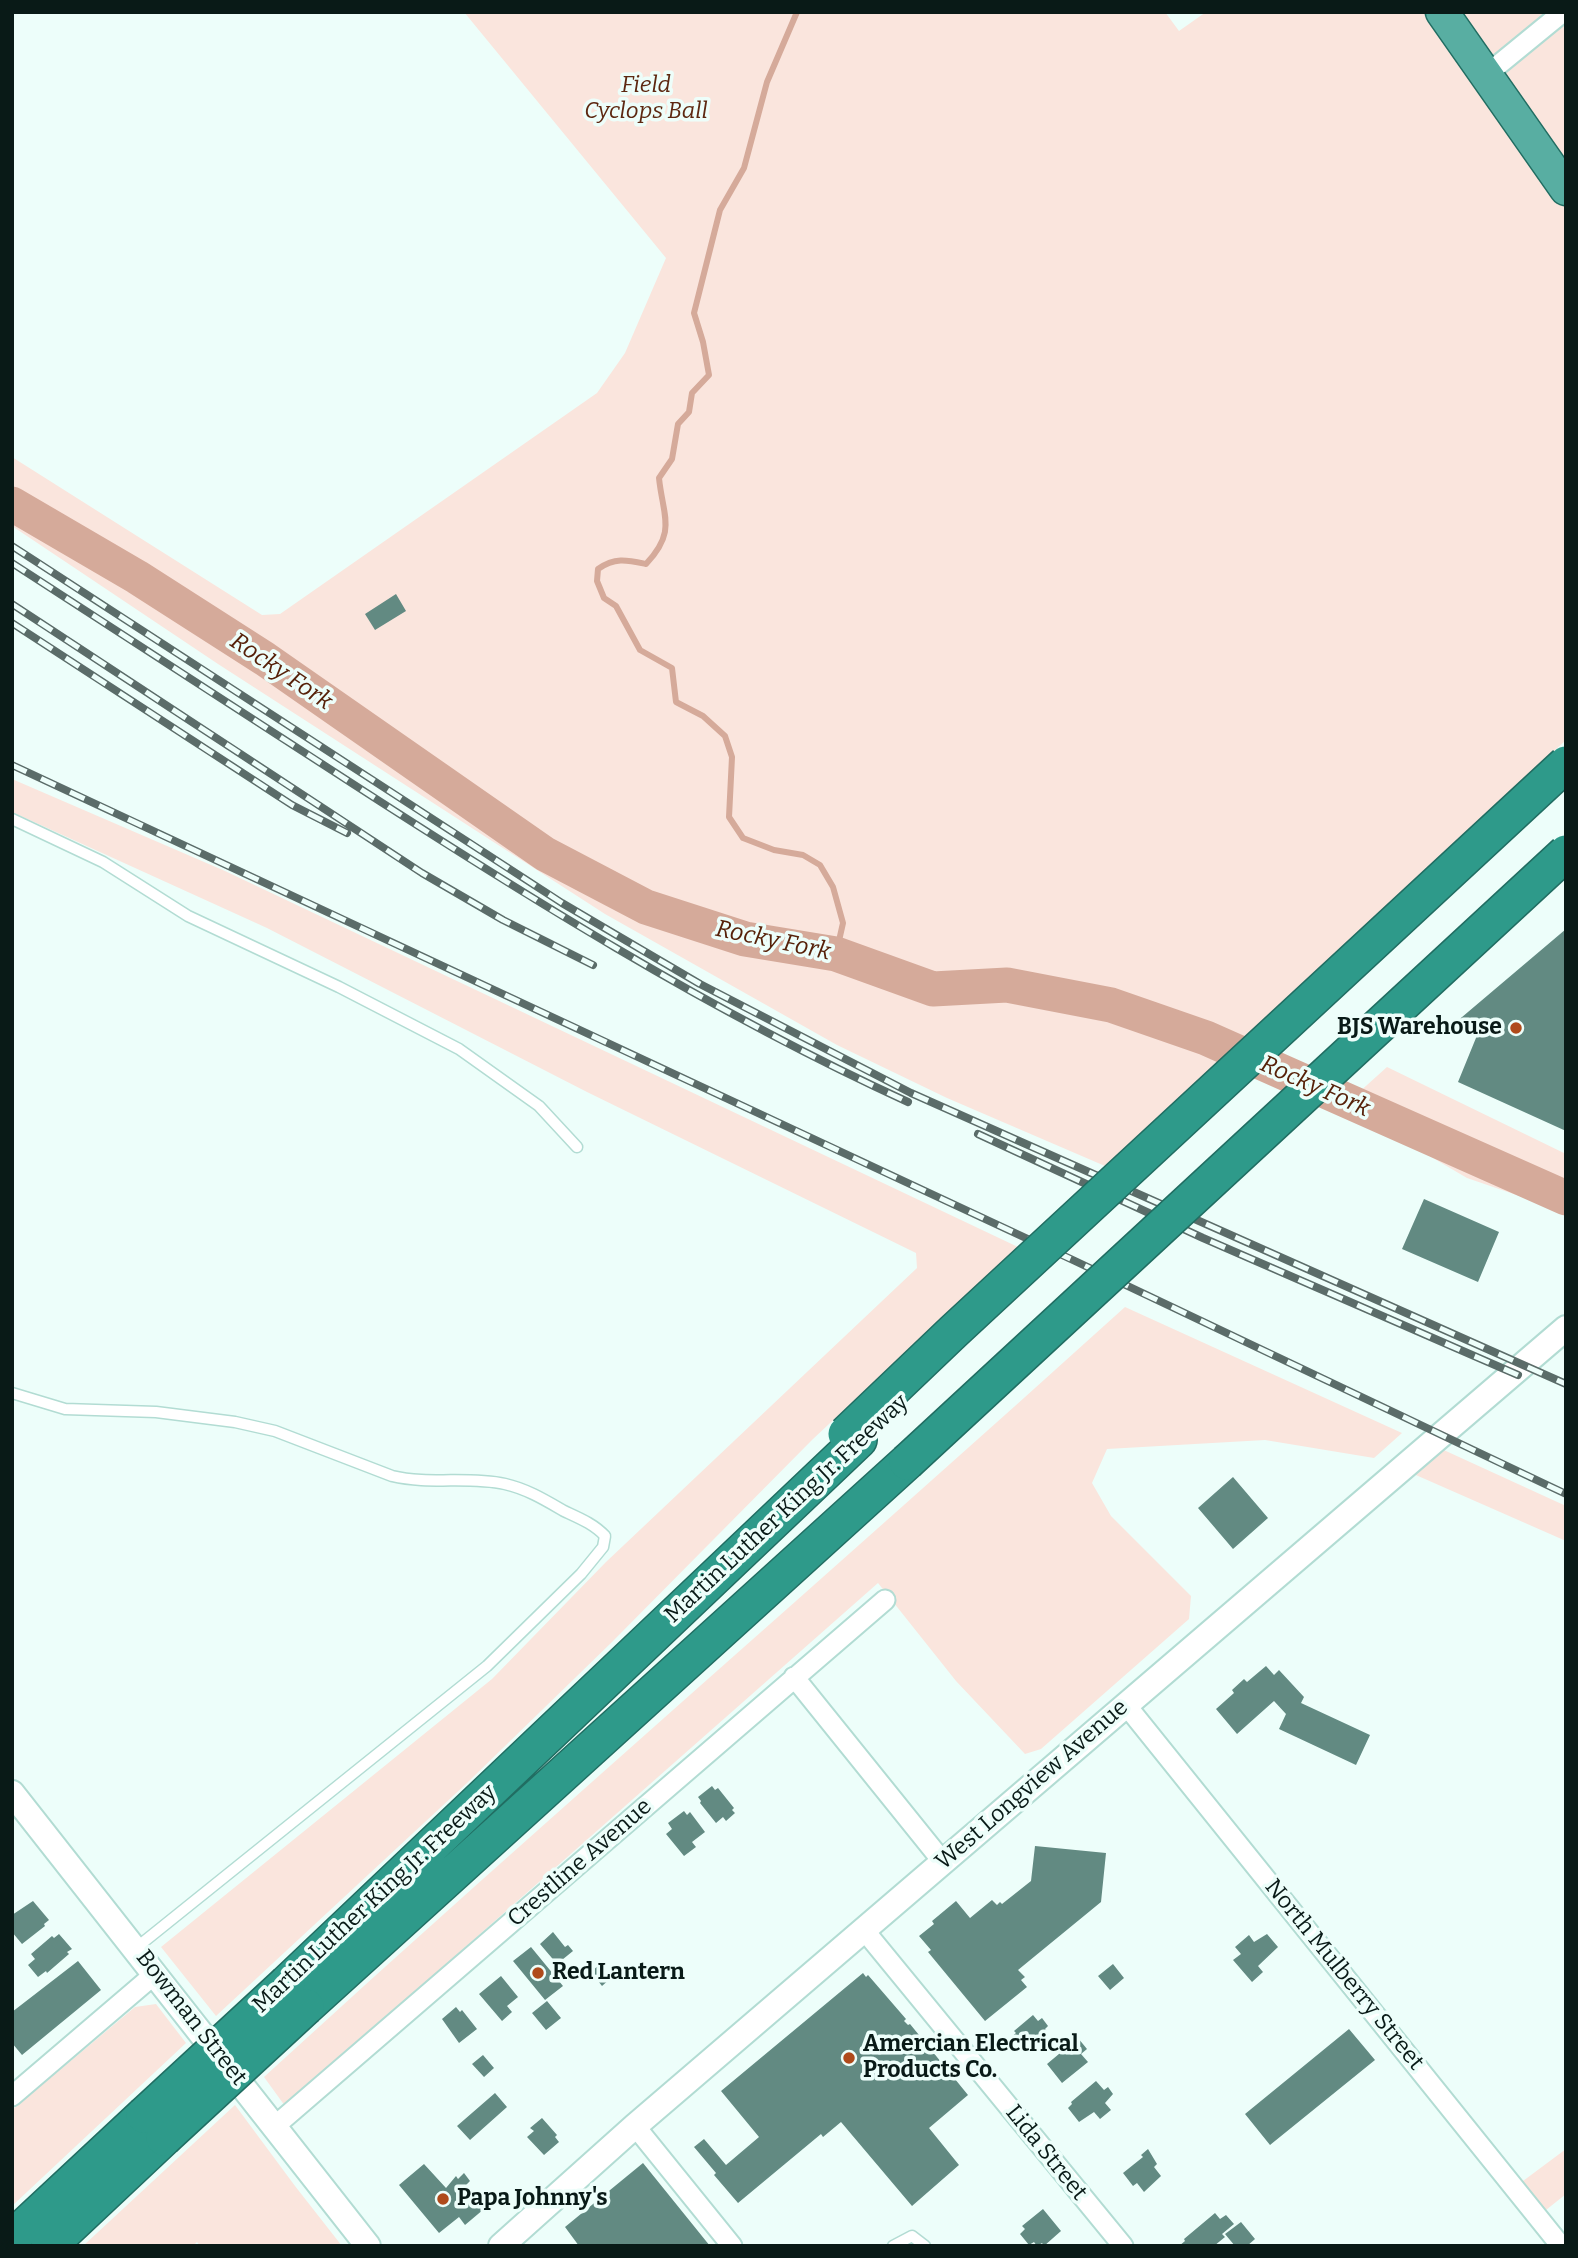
<!DOCTYPE html>
<style>
body{margin:0}
#map{position:relative;width:1578px;height:2258px;overflow:hidden;background:#edfefa;font-family:Bitter,serif}
canvas{display:block}
.frame{position:absolute;inset:0;border:14px solid #091a17;pointer-events:none}
</style>
<div id="map">
<canvas width="1578" height="2258"></canvas>
<div class="frame"></div>
</div>
<script>
const ctx = document.querySelector('canvas').getContext('2d');
ctx.lineJoin = 'round';
function paint(path, color) {
  ctx.fillStyle = color;
  ctx.fill(path, 'evenodd');
}
function stroke(path, color, width, dash) {
  ctx.strokeStyle = color;
  ctx.lineWidth = width;
  ctx.lineCap = dash ? 'butt' : 'round';
  ctx.setLineDash(dash || []);
  ctx.stroke(path);
}
function label(font, color, halo, rows, align = 'center') {
  ctx.font = font + ' Bitter,serif';
  ctx.lineWidth = 7;
  ctx.setLineDash([]);
  ctx.textBaseline = 'middle';
  ctx.strokeStyle = halo;
  ctx.fillStyle = color;
  for (const [text, x, y, turn = 0] of rows) {
    ctx.save();
    ctx.translate(x, y);
    ctx.rotate((+turn || 0) * Math.PI / 180);
    ctx.textAlign = isNaN(turn) ? turn : align;
    if (halo) ctx.strokeText(text, 0, 0);
    ctx.fillText(text, 0, 0);
    ctx.restore();
  }
}
paint(new Path2D(`
 M464,12H1165L1179,31L1206,12H1566V740L1105,1166L947,1098L837,1045L605,914L218,664L12,526V457L262,615L280,614L597,393L625,353L666,258Z
 M12,779L225,871L1018,1247L813,1439L612,1642L467,1783L216,2016L161,1947L492,1679L606,1562L917,1268L916,1253L587,1092L267,928L12,812Z
 M1387,1067L1566,1154V1212L1467,1178L1387,1131L1366,1115L1357,1094Z
 M1125,1307L1402,1433L1374,1458L1265,1440L1107,1449L1092,1483L1111,1516L1191,1596L1189,1619L1041,1749L1025,1754L956,1681L878,1583L285,2106L264,2077C548,1817 840,1565 1125,1307Z
 M1435,1446L1566,1506V1541L1409,1472Z
 M156,2004L186,2043L12,2206V2110L135,2007Z
 M235,2105L295,2186L342,2246H200L197,2242L193,2246H83Z
 M1566,2149V2194L1546,2210L1523,2181Z`), '#fae5dd');
stroke(new Path2D(`
 M797,12L767,82L744,168L720,210L694,313L703,342L709,375L692,393L689,412L678,424L672,459L659,478C663,517 677,531 646,564C627,560 615,557 598,569L597,581L604,598L616,606L640,650L672,668L676,702L703,716L725,736L732,757L729,817L743,838L774,850L803,855L820,865L833,887L843,923L836,954`), '#d5aa9a', 6);
stroke(new Path2D(`
 M12,504L137,577L265,659L545,854L646,907L745,939L836,954L933,989L1007,985L1111,1005L1206,1038L1566,1198`), '#d5aa9a', 35);
paint(new Path2D(`
 M396,594L406,611L375,630L365,614Z
 M1566,929V1131L1458,1082L1478,1033L1455,1023Z
 M1424,1199L1499,1232L1478,1282L1402,1249Z
 M1233,1477L1268,1518L1233,1549L1198,1508Z
 M1266,1666L1274,1675L1279,1670L1304,1697L1301,1703L1370,1735L1356,1765L1279,1729L1286,1714L1274,1701L1237,1734L1216,1709L1234,1693L1232,1690L1244,1679L1247,1682Z
 M712,1786L715,1790L718,1788L734,1808L732,1810L735,1813L726,1821L723,1817L716,1823L700,1803L701,1801L698,1797Z
 M684,1811L687,1815L690,1812L705,1832L692,1842L696,1847L684,1856L666,1834L672,1829L668,1823Z
 M1035,1846L1106,1853L1101,1902L1018,1970L1025,1977L1021,1980L1027,1987L985,2021L928,1952L931,1950L919,1936L934,1924L932,1921L956,1901L970,1918L992,1900L997,1905L1000,1902L1002,1904L1031,1881Z
 M33,1901L49,1920L44,1924L45,1926L22,1944L12,1932V1915Z
 M553,1932L565,1947L568,1945L573,1951L557,1964L540,1944Z
 M59,1934L72,1949L67,1952L69,1954L47,1973L46,1971L38,1977L28,1965L35,1959L31,1954L52,1936L54,1938Z
 M1267,1934L1278,1947L1258,1966L1263,1972L1252,1982L1233,1960L1241,1954L1235,1947L1249,1935L1254,1942Z
 M531,1947L563,1986L545,2000L513,1961Z
 M78,1961L101,1990L22,2055L12,2043V2012Z
 M600,1964L611,1978L602,1986L591,1972Z
 M1113,1964L1124,1978L1110,1990L1098,1976Z
 M863,1973L866,1977L868,1975L906,2019L904,2021L908,2025L910,2024L968,2095L929,2128L959,2165L912,2206L841,2122L823,2137L821,2134L738,2203L714,2175L716,2173L694,2147L704,2139L726,2165L759,2137L721,2091Z
 M501,1976L518,1997L507,2006L512,2012L502,2021L479,1994Z
 M547,2001L561,2018L546,2030L532,2013Z
 M456,2007L460,2012L462,2010L477,2029L459,2043L442,2019Z
 M1033,2015L1038,2021L1042,2018L1048,2026L1045,2029L1048,2033L1029,2050L1026,2047L1021,2051L1010,2038L1016,2033L1014,2031Z
 M1349,2029L1375,2060L1270,2145L1245,2114Z
 M1078,2038L1087,2049L1081,2054L1088,2062L1062,2083L1047,2064Z
 M483,2055L494,2068L484,2077L472,2064Z
 M1096,2081L1104,2090L1108,2087L1113,2094L1105,2103L1111,2110L1100,2119L1094,2112L1079,2122L1068,2108L1072,2104L1071,2102Z
 M495,2093L507,2107L470,2140L457,2126Z
 M542,2118L557,2135L555,2137L559,2142L544,2155L527,2137L534,2131L530,2128Z
 M1148,2149L1157,2164L1154,2167L1161,2176L1144,2192L1137,2183L1133,2186L1123,2173L1143,2157L1141,2155Z
 M643,2163L710,2246H579L565,2227Z
 M424,2164L446,2188L456,2176L458,2179L464,2173L470,2181L465,2186L484,2209L465,2225L459,2217L439,2233L399,2185Z
 M1043,2209L1061,2231L1044,2246L1042,2243L1037,2246L1034,2242L1029,2245L1020,2234L1025,2229L1022,2226Z
 M1215,2213L1220,2219L1226,2215L1234,2224L1222,2234L1225,2237L1214,2246H1179L1185,2241L1184,2239Z
 M1241,2222L1255,2239L1247,2246H1235L1225,2234Z`), '#628a82');
const service = new Path2D(`
 M12,819L103,862L188,916L339,987L459,1049L539,1106L577,1147
 M12,1393L65,1409L156,1412L235,1422L275,1431L392,1476C430,1485 468,1476 505,1484C527,1489 545,1500 564,1511C579,1518 594,1524 605,1536L603,1547L581,1574L487,1666L136,1948
 M893,2246L912,2236L925,2246`);
const minor = new Path2D(`
 M1486,75L1563,12
 M794,1677L943,1862
 M1126,1705L1561,2246
 M864,1930L1123,2246
 M12,2096L156,1973
 M275,2126L885,1600
 M635,2126L732,2246`);
const tertiary = new Path2D(`
 M12,1793L368,2246
 M501,2246L635,2126L1566,1328`);
const trunk = new Path2D(`
 M1442,12L1566,189`);
const motorway = new Path2D(`
 M287,1983L859,1440
 M306,2007L907,1462
 M12,2238L144,2115
 M49,2246L164,2138`);
stroke(service, '#b2dcd3', 13);
stroke(minor, '#b2dcd3', 23);
stroke(tertiary, '#b2dcd3', 28);
stroke(trunk, '#216d62', 35);
stroke(motorway, '#216d62', 38);
stroke(service, '#fff', 10);
stroke(minor, '#fff', 19);
stroke(tertiary, '#fff', 24);
stroke(trunk, '#58aea2', 32);
stroke(motorway, '#2e9a8a', 35);
const rail = new Path2D(`
 M12,546L562,903L700,984L911,1093L1566,1384
 M12,563C120,633 228,703 336,773C521,893 707,1010 908,1102
 M12,604L422,873L503,920L593,965
 M12,623L292,805L347,833
 M12,765L1075,1261L1566,1494
 M978,1134L1203,1238L1518,1375`);
stroke(rail, '#5b6c69', 8);
stroke(rail, '#edfefa', 5, [16]);
const motorwayBridge = new Path2D(`
 M846,1434L954,1331L1566,764
 M907,1462L1566,853
 M144,2115L287,1983
 M164,2138L306,2007`);
stroke(motorwayBridge, '#216d62', 38, []);
stroke(motorwayBridge, '#2e9a8a', 35);
for (const [x, y, r, color] of [
 [1516,1028,7,"#af4a1b"],
 [538,1973,7,"#af4a1b"],
 [849,2058,7,"#af4a1b"],
 [443,2199,7,"#af4a1b"]
]) {
  const dot = new Path2D();
  dot.arc(x, y, r, 0, 2 * Math.PI);
  ctx.fillStyle = color;
  ctx.fill(dot);
  stroke(dot, '#edfefa', 2.5);
}
label('italic 23px', '#5d2811', '#edfefa', [
 ["Field",646,86],
 ["Cyclops Ball",646,112]
]);
label('bold 23px', '#091a17', '#edfefa', [
 ["BJS Warehouse",1502,1028,"right"],
 ["Red Lantern",552,1973],
 ["Amercian Electrical",863,2045],
 ["Products Co.",863,2071],
 ["Papa Johnny's",457,2199]
], 'left');
label('23px', '#091a17', '#edfefa', [
 ["Martin Luther King Jr. Freeway",787,1509,-43],
 ["West Longview Avenue",1032,1785,-41],
 ["Crestline Avenue",580,1863,-41],
 ["Martin Luther King Jr. Freeway",375,1899,-43],
 ["North Mulberry Street",1344,1975,51],
 ["Bowman Street",191,2018,52],
 ["Lida Street",1046,2153,51]
]);
label('italic 24px', '#562109', '#edfefa', [
 ["Rocky Fork",281,672,34],
 ["Rocky Fork",773,941,12],
 ["Rocky Fork",1315,1087,24]
]);
</script>
